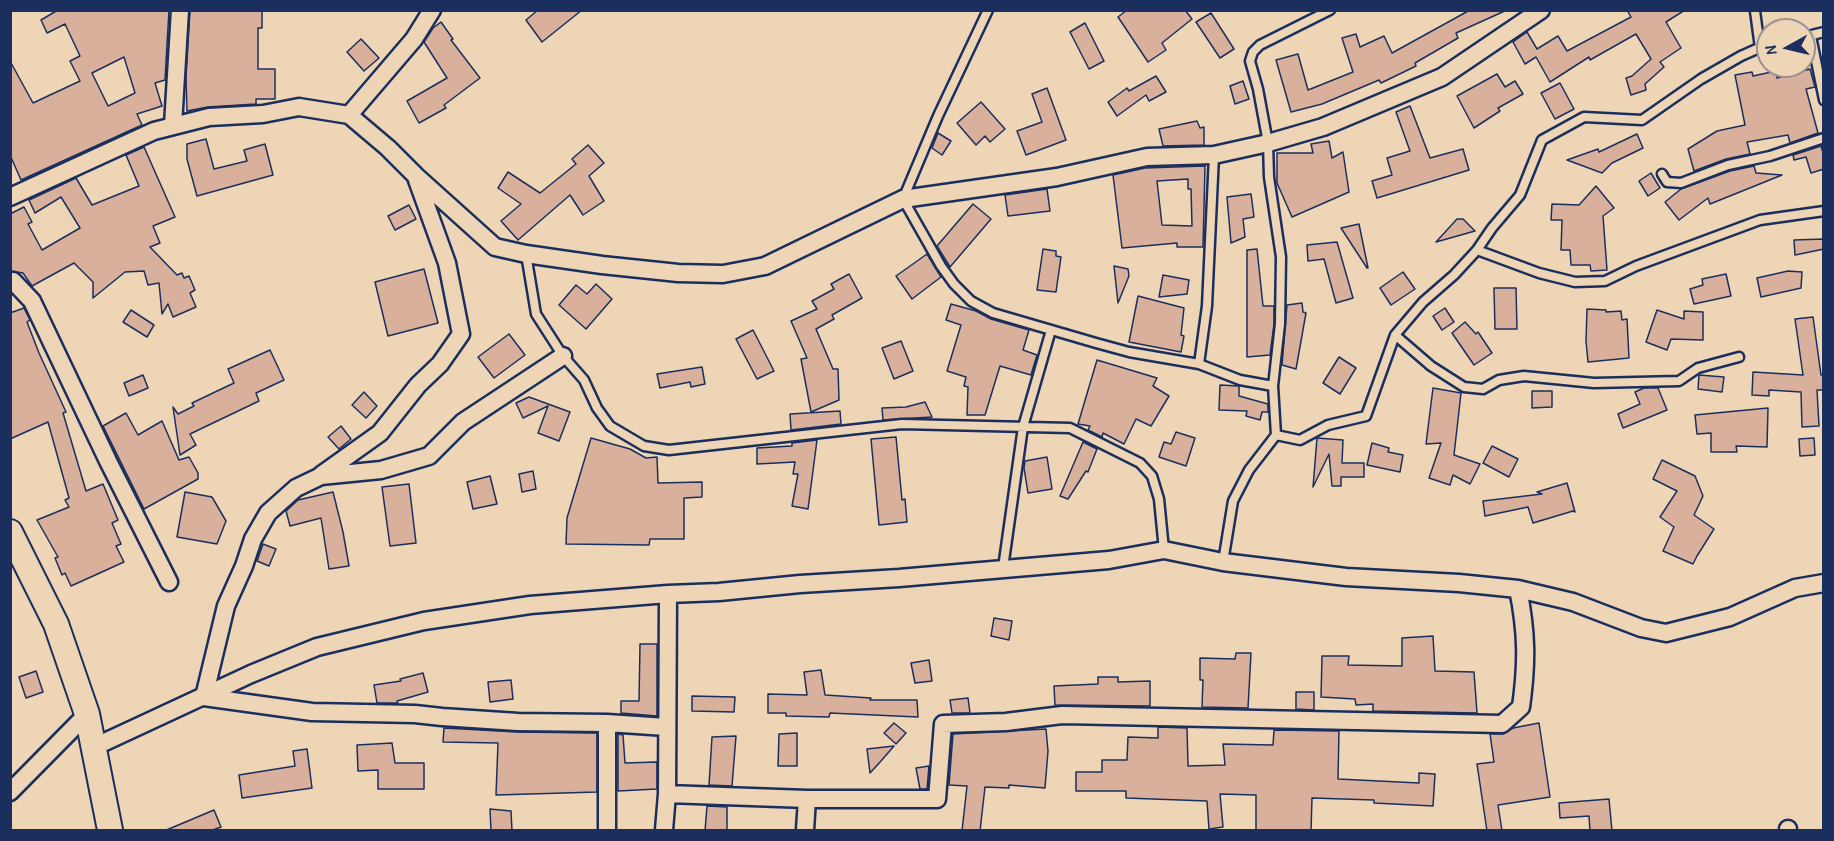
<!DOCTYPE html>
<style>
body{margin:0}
#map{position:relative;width:1834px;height:841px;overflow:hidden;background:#eed5b6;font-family:"Patrick Hand",sans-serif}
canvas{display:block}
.frame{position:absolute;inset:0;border:12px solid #1b2f5e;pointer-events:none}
.north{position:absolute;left:1756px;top:18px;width:60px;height:60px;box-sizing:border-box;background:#eed5b6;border:2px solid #9a9393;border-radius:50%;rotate:262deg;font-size:16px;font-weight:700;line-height:24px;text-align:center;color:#1b2f5e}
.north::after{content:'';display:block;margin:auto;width:21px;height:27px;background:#1b2f5e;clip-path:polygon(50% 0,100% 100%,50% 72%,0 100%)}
</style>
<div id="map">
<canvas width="1834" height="841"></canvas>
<div class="frame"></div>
<div class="north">N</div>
</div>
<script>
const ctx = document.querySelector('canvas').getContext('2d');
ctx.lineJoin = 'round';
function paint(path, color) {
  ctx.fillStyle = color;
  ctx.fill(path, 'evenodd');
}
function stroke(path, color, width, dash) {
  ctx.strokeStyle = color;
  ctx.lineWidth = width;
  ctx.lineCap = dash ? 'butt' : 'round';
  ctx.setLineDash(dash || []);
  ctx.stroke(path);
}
const building = new Path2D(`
 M58,10H169L165,80L155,83L162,106L137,114L142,125L21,180L10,155V61L33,103L80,81L70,61L80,56L65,24L47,33L41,20ZM124,57L135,93L108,106L92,73Z
 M190,10H262V28H258V69H275V99H256V104L208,107L187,111L186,77Z
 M538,10H582L542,42L526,20Z
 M1127,10H1185L1192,19L1162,43L1166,50L1148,62L1118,17Z
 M1470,10H1507L1456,33L1458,38L1415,63L1416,66L1381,83L1379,80L1322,104L1291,112L1276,60L1298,54L1308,90L1353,72L1342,38L1356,34L1360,47L1384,36L1392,53Z
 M1627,10H1685L1666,22L1681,48L1660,62L1664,67L1645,84L1646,90L1631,95L1626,78L1632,76L1651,59L1636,34L1590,60L1589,57L1550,82L1536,57L1525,64L1513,42L1527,32L1537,49L1558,36L1567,51L1631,17Z
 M1211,13L1234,49L1220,58L1196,22Z
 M441,22L453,39L451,40L480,78L444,105L446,108L419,123L407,101L447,78L424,42L433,28Z
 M1085,23L1104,61L1089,69L1070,32Z
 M361,39L379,58L364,71L347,52Z
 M1810,69L1815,87L1806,89L1818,133L1790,143L1788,135L1747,142L1750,154L1726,159L1694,171L1688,149L1717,131L1745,125L1735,75L1752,72L1753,76L1776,71L1777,78Z
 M1497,74L1505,87L1515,81L1523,94L1498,108L1500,111L1474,128L1457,96Z
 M1156,76L1166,92L1149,101L1146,95L1117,116L1108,102L1127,88L1129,91Z
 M1243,81L1249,99L1235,104L1230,86Z
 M1560,83L1574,109L1555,119L1541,93Z
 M1047,88L1066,140L1026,155L1017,131L1042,122L1032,94Z
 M981,102L1005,129L990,142L985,136L976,145L957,123Z
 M1410,106L1430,158L1463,149L1469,170L1377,198L1372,181L1392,175L1387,158L1410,151L1396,112Z
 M1197,121L1200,128L1204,127V145L1163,146L1159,129Z
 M938,133L951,141L942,155L932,148Z
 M1637,134L1643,148L1612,163L1602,173L1567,160L1598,149L1599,152Z
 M206,139L214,169L247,161L244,150L265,144L273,175L197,196L187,159V144Z
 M1329,141L1332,158L1343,152L1349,192L1292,217L1277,183V153H1313L1311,144Z
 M588,145L604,163L589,176L604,201L583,215L570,195L518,240L501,221L521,204L498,188L508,172L540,193L576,164L572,159Z
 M1821,146L1824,156V169L1811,173L1806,157L1794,160L1793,155Z
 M144,147L175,217L153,226L160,243L150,247L177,275L182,273L184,278L189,276L195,290L190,293L196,307L173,317L168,304L162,314L159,283L148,285L144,271L125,272L93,298V282L74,263L32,286L23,273L10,271V214L24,207L32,222L28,224L42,250L80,228L61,197L35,213L29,200L76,178L92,205L139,186L126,155Z
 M1205,166L1203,247H1177V243L1122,248L1113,175L1145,168ZM1188,179V189H1191L1192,226L1162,225L1157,181Z
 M1754,166L1756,173L1782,175L1710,204L1708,198L1679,220L1665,202L1681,189L1730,171Z
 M1651,173L1660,188L1648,196L1639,181Z
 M1596,186L1614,208L1603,216L1607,270L1591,271L1590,265H1571L1570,250H1561L1562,220H1551L1552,204L1579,205Z
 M1047,189L1050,211L1008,216L1005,195Z
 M1251,194L1254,217L1243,219L1245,237L1231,243L1227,197Z
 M973,204L991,219L950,267L937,246Z
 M409,205L416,219L395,230L388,216Z
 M1457,219H1463L1475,231L1436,242Z
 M1359,224L1368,268H1367L1341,228Z
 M1824,239V249L1795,255L1794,240Z
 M1337,242L1353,298L1336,303L1324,259L1308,261L1307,245Z
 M1043,249L1056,251V256L1061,257L1056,292L1037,290Z
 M1257,249L1263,306H1274V324L1270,355L1247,357V250Z
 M927,254L941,277L912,299L896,276Z
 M1114,266L1128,269L1129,276L1118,303Z
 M424,269L438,323L388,336L375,282Z
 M1788,271L1802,272L1801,288L1761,297L1757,278Z
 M1403,272L1415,289L1391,305L1380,288Z
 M849,274L862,298L832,315L834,319L816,329L833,369H838L839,400L811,412L801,359L807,358L791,321L817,309L812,301L834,289L831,284Z
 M1726,274L1731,296L1694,304L1690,289L1703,285L1702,279Z
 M1163,275L1189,280L1187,294L1159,297Z
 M596,284L612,299L586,329L559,305L576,285L587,294Z
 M1494,288H1516L1517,329H1495Z
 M1138,296L1184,308L1181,335L1184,336L1181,352L1129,342Z
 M1302,303L1303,312L1306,313L1296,369L1282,365L1287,305Z
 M951,304L976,311L991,319L1029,330L1023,350L1037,355L1031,375L1000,366L985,415H967L968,387L964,386L966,377L947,371L961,325L946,320Z
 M24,308L30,320L27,322L39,353L66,412L63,413L86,491L103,484L118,520L112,523L121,544L116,546L124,562L71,586L65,573L62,575L55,558L58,557L37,520L69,507L65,500L69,498L48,422L10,439V313Z
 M1445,308L1454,322L1442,330L1433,316Z
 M1587,309L1606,310V312L1621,311L1622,320L1627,319L1629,358L1588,362L1586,341Z
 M131,310L154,325L147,337L123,322Z
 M1657,310L1684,319V311L1703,312V340L1671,339L1667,350L1646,342Z
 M1813,317L1821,375L1824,374V390H1817L1819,426L1802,427L1801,392L1769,390V396L1752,395L1753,372L1803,375L1795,319Z
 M1465,322L1476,334L1478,332L1492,353L1474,365L1452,333Z
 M753,330L774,371L757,379L736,339Z
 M509,334L525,355L494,378L478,357Z
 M901,341L913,371L894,379L882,348Z
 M270,350L284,380L256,393L259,401L190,434L196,445L180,455L173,407L178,414L194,406L192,403L234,383L228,369Z
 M1339,357L1356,368L1340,394L1323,383Z
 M1097,360L1157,378L1153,386L1169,396L1151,426L1136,419L1124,444L1103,433L1102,437L1088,430L1090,426L1078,424Z
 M702,367L705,384L691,387L690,382L660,388L657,374Z
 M143,375L148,388L129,396L124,383Z
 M1699,375L1724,377L1722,392L1698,389Z
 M1220,385L1239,386V396L1268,404V412H1262L1260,420L1246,416L1247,411L1219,410Z
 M1433,388L1461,393L1454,455L1480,464L1470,484L1453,475L1450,485L1429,478L1441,443L1426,444Z
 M1644,388H1658L1667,410L1623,428L1618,414L1640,404L1635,392Z
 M1532,391H1552V407L1532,408Z
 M364,392L377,406L366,418L352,405Z
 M529,397L570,412L559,441L538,433L548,406L523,418L516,403Z
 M925,402L932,417L883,420L882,408L906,407Z
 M1768,408L1767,447L1736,446L1737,452H1711V433L1697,434L1695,415Z
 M840,411L841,424L791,430L790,414Z
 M126,413L138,435L162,421L179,460L189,457L198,473V479L144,509L103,426Z
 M341,426L351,439L339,449L328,437Z
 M1176,432L1195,438L1186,466L1159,457L1164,442L1171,444Z
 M896,437L902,500L905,499L907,522L879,525L871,439Z
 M591,438L630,449L646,458L657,457L658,483L702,482V497L684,498V539H650L649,545L566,544L567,518Z
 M1317,438L1343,440L1342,463H1364V477H1341V486H1332L1329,454L1313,487Z
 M1814,438L1815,455L1800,456L1799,439Z
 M817,440L808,509L792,506L798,474H793L795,462L757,464V448L792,446V443Z
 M1083,442L1097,449L1088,472L1086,471L1068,499L1060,496Z
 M1372,443L1389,448L1388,452L1403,455L1400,472L1367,465Z
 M1492,446L1518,459L1509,477L1483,463Z
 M1047,457L1052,489L1028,493L1024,468L1025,461Z
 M1662,460L1695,476L1703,496L1694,515L1714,529L1697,556L1693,564L1663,551L1674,527L1660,517L1677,491L1653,479Z
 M533,471L536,489L522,492L519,474Z
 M490,476L497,504L473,509L467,482Z
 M1567,483L1575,512L1573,511L1533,523L1528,507L1485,516L1483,501L1542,494L1537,492Z
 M409,484L416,543L390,546L382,487Z
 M185,492L212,497L226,521L217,544L177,537Z
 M333,492L343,532L349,566L329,569L321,518L290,526L286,511L298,500Z
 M263,544L276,549L269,566L257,561Z
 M994,618L1012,621L1009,640L991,636Z
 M1433,636L1435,671L1474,672L1477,713L1373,711V704L1356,705L1355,699L1321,697L1322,656H1349L1348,665L1402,666V638Z
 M640,644H657V716L621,713V701H639Z
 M1236,653H1251L1248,708L1202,707L1203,680H1200V658L1235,659Z
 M929,660L932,681L915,683L911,663Z
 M821,670L825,695L871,698L870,700H917L918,717L830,713L829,717L786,716V713H768V694L807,695L804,672Z
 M36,671L43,692L26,698L19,677Z
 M423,673L428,692L397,701L398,703H377L374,685L401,681L400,679Z
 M1098,677H1118V682L1150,681V706L1055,705L1054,686L1098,684Z
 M511,680L513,699L490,702L488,682Z
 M1296,692H1314V710L1296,709Z
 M692,696L735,697L734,712L692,711Z
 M968,698L970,713H952L950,700Z
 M894,723L906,733L896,744L884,733Z
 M1539,723L1550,797L1498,805L1502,831H1487L1477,764L1494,762L1490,734H1503L1513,728Z
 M1158,727L1187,728L1188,766L1225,765L1223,744L1273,745L1274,730L1339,731L1338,779L1419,783V773L1435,774L1433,806L1374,803V800L1312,798L1311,831H1256V795L1220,794L1223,827L1209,829L1207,801L1126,798V791H1076V772H1102V760H1127L1128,737L1158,738Z
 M444,728L517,732L597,733V792L496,795L498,743L443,742Z
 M1046,729L1048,751L1045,788L1009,785V788L985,787L980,831H962L967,786L949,785L953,734Z
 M797,733V766H778L779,734Z
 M618,734L623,735L625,763L657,762V789L618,791Z
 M736,736L732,786L709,785L712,737Z
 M392,743L395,763H424V789H378V770L358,771L357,745Z
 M894,746L881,761L870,773L867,749Z
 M307,749L312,788L242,798L239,775L295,766L293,751Z
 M929,766L927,789H920L916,768Z
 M1609,799L1612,831H1590L1589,816L1560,818L1559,803Z
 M707,806L727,807V831H705Z
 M490,809L511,811L512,831H491Z
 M214,810L221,827L210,831H164Z`);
paint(building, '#d9b09b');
stroke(building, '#1b2f5e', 1.5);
const lane = new Path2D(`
 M988,10L938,116L903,199L941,266L954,284L971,301L993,313L1096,343L1129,352L1199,364L1240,380L1273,386
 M1755,11L1760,48
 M1811,36L1824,100
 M1804,37L1824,32
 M1662,174L1667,182L1681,183L1728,165L1770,156L1824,138
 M1477,250L1539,273L1575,282L1605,281L1636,266L1760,220L1824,211
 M526,254L536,314L563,356L584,380L597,408L610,426L644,446L669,450L902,424L1070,428L1140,463L1152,476L1159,499L1164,550
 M1395,335L1431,366L1464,387L1483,389L1499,380L1524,376L1594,383L1679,381L1698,368L1739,357
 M1199,364L1207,306L1214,155
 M1276,435L1300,440L1328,425L1366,416L1395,335L1423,302L1454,275L1477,250L1492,228L1520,195L1542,140L1584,117L1642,120L1701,79L1741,56L1768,44
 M1223,562L1233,501L1249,470L1276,435L1273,386L1280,324L1281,257L1269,177L1268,143L1258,89L1250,61L1253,52L1260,45L1330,10
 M1003,568L1023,427L1051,330`);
const street = new Path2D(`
 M349,115L414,39L432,10
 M173,125L180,10
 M10,197L154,131L209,117L263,114L299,107L349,115L388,148L416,176L495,247L526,254L602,265L678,273L723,274L765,266L903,199L1057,177L1147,157L1214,155L1268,143L1323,127L1442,77L1541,10
 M10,283L13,281L32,301L108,461L169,582
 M563,356L463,422L429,456L381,470L321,476L296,488L268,513L253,539L244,566L226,606L204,697L312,712L415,714L442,717L518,722L607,723L666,727
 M321,475L380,433L418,385L440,364L461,334L447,263L417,180
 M607,723V830
 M94,747L251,674L317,647L424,621L530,605L668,594L719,592L800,584L899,578L1109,560L1164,550L1223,562L1346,577L1459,583L1518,589L1573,602L1641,628L1666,633L1730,617L1795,588L1824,583
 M10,792L87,714
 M667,794L807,799H937L943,724L1006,722L1062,715L1502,724L1521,707C1527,664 1527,633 1518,589
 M1788,829V830
 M664,830L667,794L668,594
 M805,830L807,799`);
const secondary = new Path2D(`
 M10,532L56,624L87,714L110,830`);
stroke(lane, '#1b2f5e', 13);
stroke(street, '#1b2f5e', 21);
stroke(secondary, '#1b2f5e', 28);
stroke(lane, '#eed5b6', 8);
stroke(street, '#eed5b6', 16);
stroke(secondary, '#eed5b6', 24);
</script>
